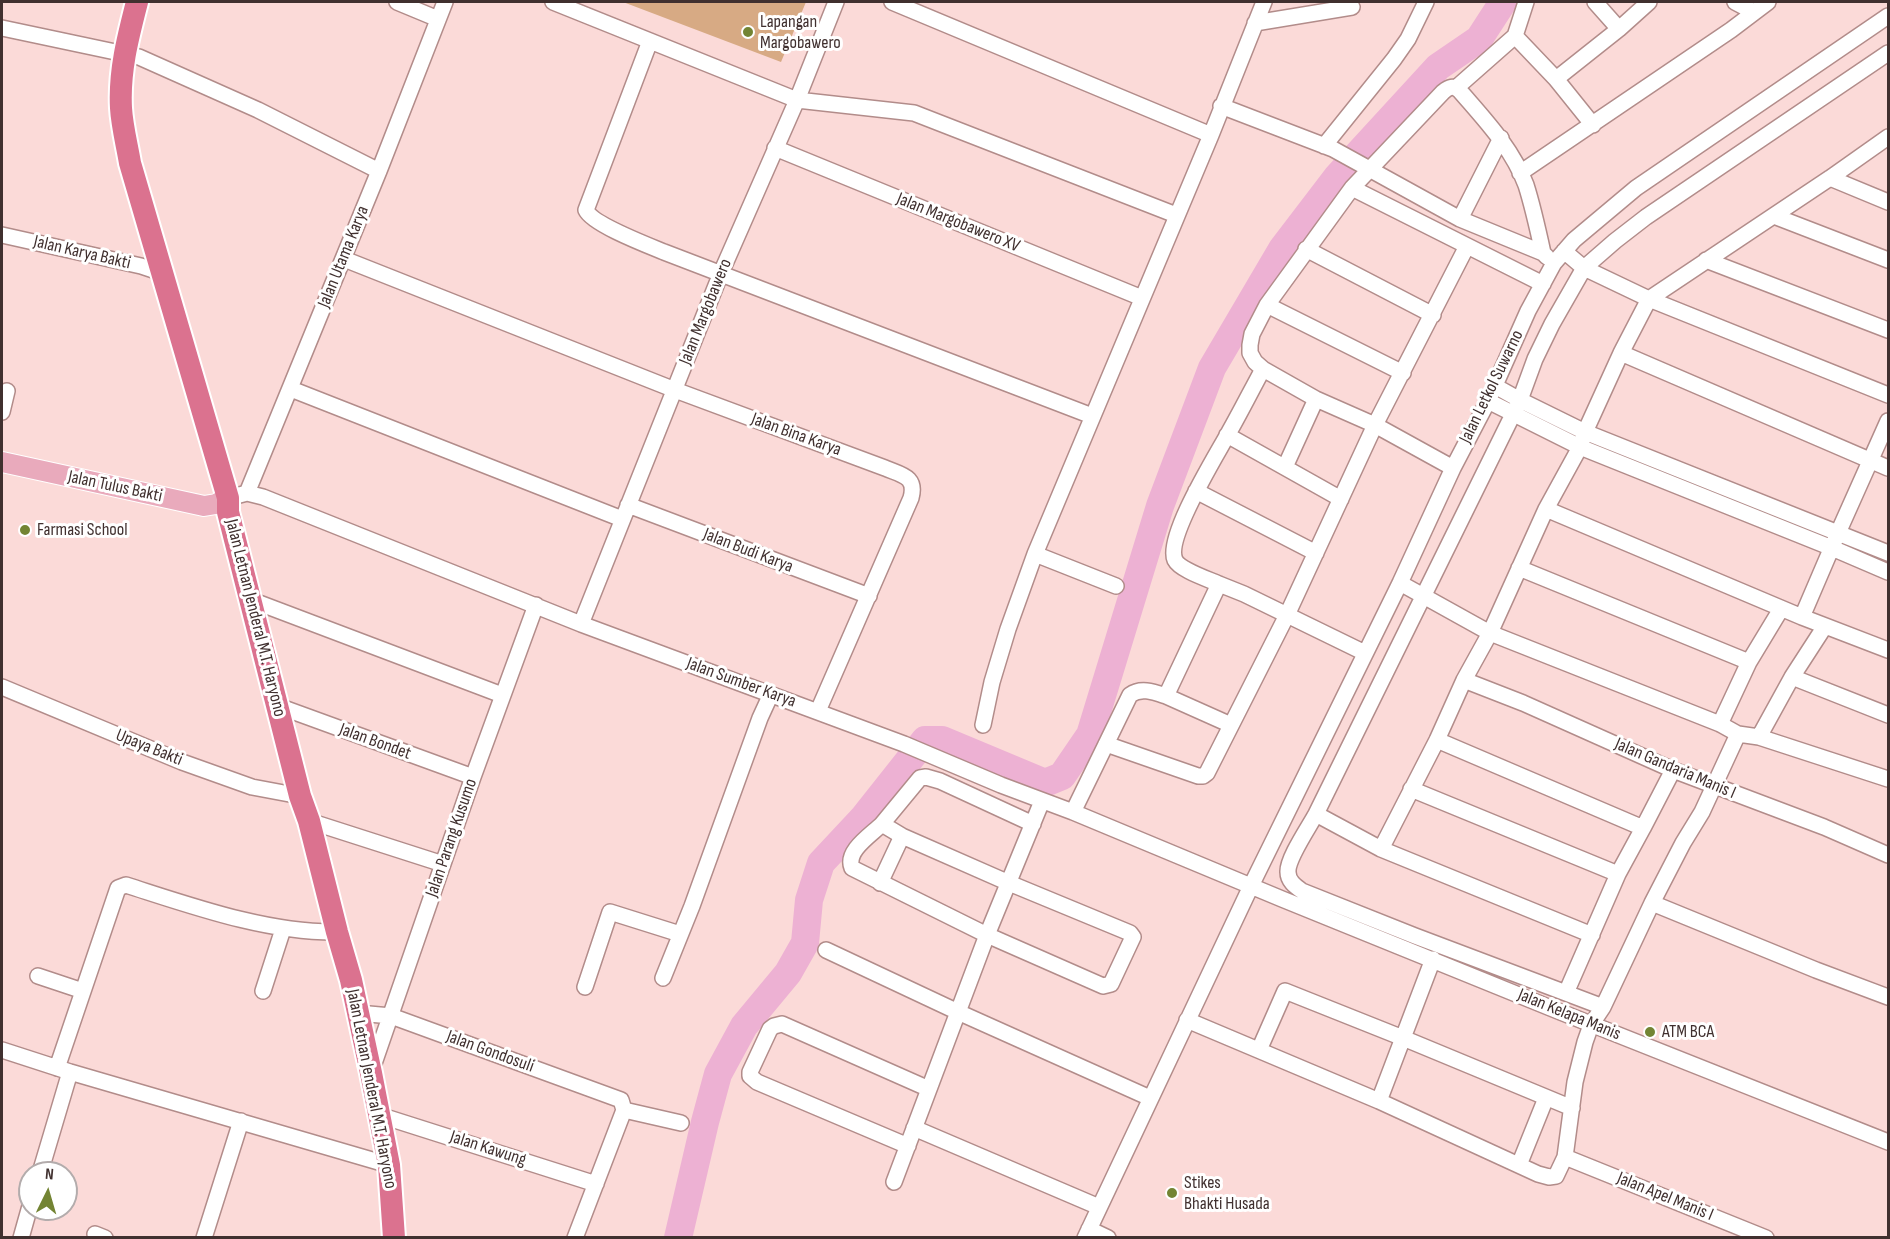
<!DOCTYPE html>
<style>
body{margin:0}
#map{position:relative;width:1890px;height:1239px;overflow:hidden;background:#fbdad8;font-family:"Sofia Sans Condensed",sans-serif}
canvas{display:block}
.frame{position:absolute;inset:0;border:3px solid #40302f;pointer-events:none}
.north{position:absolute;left:18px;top:1161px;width:60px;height:60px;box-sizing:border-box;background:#fff;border:2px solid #b3acac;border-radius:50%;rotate:5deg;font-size:16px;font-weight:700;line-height:24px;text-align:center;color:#40302f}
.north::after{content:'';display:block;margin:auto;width:21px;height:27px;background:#738433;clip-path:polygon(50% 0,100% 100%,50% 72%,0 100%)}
</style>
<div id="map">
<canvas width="1890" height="1239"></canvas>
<div class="frame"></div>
<div class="north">N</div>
</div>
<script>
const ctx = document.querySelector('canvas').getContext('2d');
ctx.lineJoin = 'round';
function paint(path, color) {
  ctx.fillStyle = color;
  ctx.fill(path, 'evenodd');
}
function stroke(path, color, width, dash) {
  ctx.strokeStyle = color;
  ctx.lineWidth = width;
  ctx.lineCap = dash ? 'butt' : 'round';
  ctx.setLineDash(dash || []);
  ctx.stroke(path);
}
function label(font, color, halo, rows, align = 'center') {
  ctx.font = font + ' "Sofia Sans Condensed",sans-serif';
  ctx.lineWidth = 6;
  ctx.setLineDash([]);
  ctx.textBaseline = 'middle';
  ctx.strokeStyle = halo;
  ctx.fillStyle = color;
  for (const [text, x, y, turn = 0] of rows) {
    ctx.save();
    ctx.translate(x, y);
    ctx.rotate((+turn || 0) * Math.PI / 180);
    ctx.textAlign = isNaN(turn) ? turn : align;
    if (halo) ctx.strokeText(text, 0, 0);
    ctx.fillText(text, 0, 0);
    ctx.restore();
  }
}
paint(new Path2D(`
 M623,2H806L781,62Z`), '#d7aa84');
stroke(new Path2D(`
 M678,1238L705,1122L718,1074L744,1026L788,973L805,943L809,900L821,863L864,817L925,740H942L1045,783L1062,776L1090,735L1160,506L1212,368L1282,249L1337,177L1438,67L1479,39L1503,2`), '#edb1d3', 28);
const minor = new Path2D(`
 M397,2L438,19
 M553,2L797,100L914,113L1176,215
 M892,2L1211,135
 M1595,2L1619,29
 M1735,2L1754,12
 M1255,23L1352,7
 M2,28L139,57L258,110L379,171
 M1515,36L1556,79L1593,125
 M650,41L586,210C592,224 647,245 664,252L1092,416
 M1556,79L1619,29L1649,2
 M1456,88L1515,36L1526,2
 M1221,106L1333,149L1460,219L1543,253L1547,257
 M1324,146L1394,59L1408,39L1426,2
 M775,148L1142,298
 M1520,173L1731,30L1768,2
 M1830,178L1888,202
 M1352,188L1543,284
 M1774,216L1888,260
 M1460,219L1501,138
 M2,235L141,266L162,273
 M1306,249L1433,315
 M1564,251L1584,268L1649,299L1888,395
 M344,259L675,390L885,468C901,475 917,476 911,498L818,711
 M1706,260L1888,330
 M1267,305L1403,373
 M1621,353L1888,468
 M1495,386L1520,400L1585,432L1888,553
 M291,389L622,519
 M1488,401L1580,447L1832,548L1888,572
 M2,412L7,391
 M1227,435L1341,499
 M1285,467L1316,399
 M1453,468L1375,425L1316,399L1263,369L1255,362L1250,353V345L1252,334L1267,305L1352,188L1443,92C1449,87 1453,85 1460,91C1485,120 1512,148 1526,185C1533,207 1538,230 1543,253
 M1196,491L1316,553
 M247,493L379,171L445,2
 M228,498L247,493L263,497L581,624L904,744L1001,785L1073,812L1282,899L1558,1011L1888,1142
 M628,505L869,596
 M1546,509L1802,617L1838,533L1888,421
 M1035,554L1116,586
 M1519,568L1749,662
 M1400,583L1490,633L1720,724L1738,734L1759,737L1888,779
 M1219,584C1208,579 1180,570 1175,560C1165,538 1216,456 1228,434C1240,413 1251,391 1263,369
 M251,600L502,695
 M1802,617L1888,650
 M581,624L721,273L797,100L836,2
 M1792,677L1888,715
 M1464,680L1523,703L1673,770L1824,827L1888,855
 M2,687L182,762L252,787L300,796
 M1166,696L1231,725
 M278,706L473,777
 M1720,724L1749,662L1781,609
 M983,725L992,682L1008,629L1035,554L1211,135L1264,2
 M1759,737L1792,677L1825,626
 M1437,740L1643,828L1618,874L1566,993L1603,1007
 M1106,744L1198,776H1203L1207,773L1287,615L1375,425L1467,246
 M1411,789L1618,874
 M1073,812L1130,695C1141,687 1154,692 1166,696L1219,584L1244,594L1365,653
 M1316,814L1381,849L1592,935
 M309,821L443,864
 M882,824C871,835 845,851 852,868L987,935L1103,986L1111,984L1133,937L1130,933L1009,883L902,836L882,824L920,778L926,777L940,781L1033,824
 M1643,828L1673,770
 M1381,849L1437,740L1464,680L1490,633L1546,509L1580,447L1585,432L1621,353L1649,299L1830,178L1888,137
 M880,883L902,836
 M1652,903L1816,970L1888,997
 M826,950L958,1012L1150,1098
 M38,976L83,991
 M663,978L692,906L760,718L771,694
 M585,987L610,912L680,934
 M263,991L283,929
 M1566,993L1415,936L1302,891C1295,886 1288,881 1288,872C1287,859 1309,827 1316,814L1520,400L1535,359L1552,324L1584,268L1615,241L1646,217L1888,53
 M358,1013L391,1016L621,1100L624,1110L575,1238
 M1187,1020L1379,1101L1538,1174L1549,1177L1556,1176L1565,1157L1575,1082L1585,1042L1591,1025L1603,1007L1652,903L1683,843L1702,812L1738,734
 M2,1050L70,1072L389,1165
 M1259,1050L1285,991L1403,1038L1572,1108
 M57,1068L118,888L126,885C192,906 267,933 337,932
 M371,1072L473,777L536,605
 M1379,1101L1433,959
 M624,1110L681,1123
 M379,1115L596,1184
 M914,1128L1099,1207
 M908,1146L757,1082L750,1076V1072L770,1029L774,1026L782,1024L929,1089
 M1565,1157L1766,1238
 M1519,1165L1546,1098
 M40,1173L70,1072
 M894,1182L987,935L1042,801
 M1089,1229L1108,1238
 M95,1234L105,1238
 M21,1238L30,1206
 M204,1238L241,1121
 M1085,1238L1251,886L1400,583L1453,468L1488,401L1528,311L1554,263L1574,240L1636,188L1888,16`);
const major = new Path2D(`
 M2,462L204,506L216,504L228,498`);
const highway = new Path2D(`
 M137,2C128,37 119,71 121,108C122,126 127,145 130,163L228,498V512L300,796L309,821L337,932L351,980L371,1073L389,1165L394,1238`);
stroke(minor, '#b28c8a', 18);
stroke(major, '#fff', 22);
stroke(highway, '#fff', 26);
stroke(minor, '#fff', 15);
stroke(major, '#e9aabc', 20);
stroke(highway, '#db728f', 22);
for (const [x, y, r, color] of [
 [748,32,6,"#738433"],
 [25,530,6,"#738433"],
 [1650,1032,6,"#738433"],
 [1172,1193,6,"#738433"]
]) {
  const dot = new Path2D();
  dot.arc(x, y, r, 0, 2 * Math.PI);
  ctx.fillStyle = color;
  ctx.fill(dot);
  stroke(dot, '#fff', 2);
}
label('18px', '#40302f', '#fff', [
 ["Lapangan",760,22],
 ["Margobawero",760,43],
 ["Farmasi School",37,530],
 ["ATM BCA",1662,1032],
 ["Stikes",1184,1183],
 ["Bhakti Husada",1184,1204]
], 'left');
label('18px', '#40302f', '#fff', [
 ["Jalan Margobawero XV",958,223,22],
 ["Jalan Karya Bakti",82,253,13],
 ["Jalan Utama Karya",344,257,-68],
 ["Jalan Margobawero",706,312,-68],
 ["Jalan Letkol Suwarno",1492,387,-64],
 ["Jalan Bina Karya",796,435,20],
 ["Jalan Tulus Bakti",115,487,12],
 ["Jalan Budi Karya",748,551,21],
 ["Jalan Letnan Jenderal M.T. Haryono",255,618,76],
 ["Jalan Sumber Karya",741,683,20],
 ["Jalan Bondet",375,742,20],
 ["Upaya Bakti",149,748,22],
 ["Jalan Gandaria Manis I",1675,769,23],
 ["Jalan Parang Kusumo",452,838,-71],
 ["Jalan Kelapa Manis",1569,1015,22],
 ["Jalan Gondosuli",490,1052,20],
 ["Jalan Letnan Jenderal M.T. Haryono",371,1089,79],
 ["Jalan Kawung",488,1149,18],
 ["Jalan Apel Manis I",1665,1197,22]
]);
</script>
